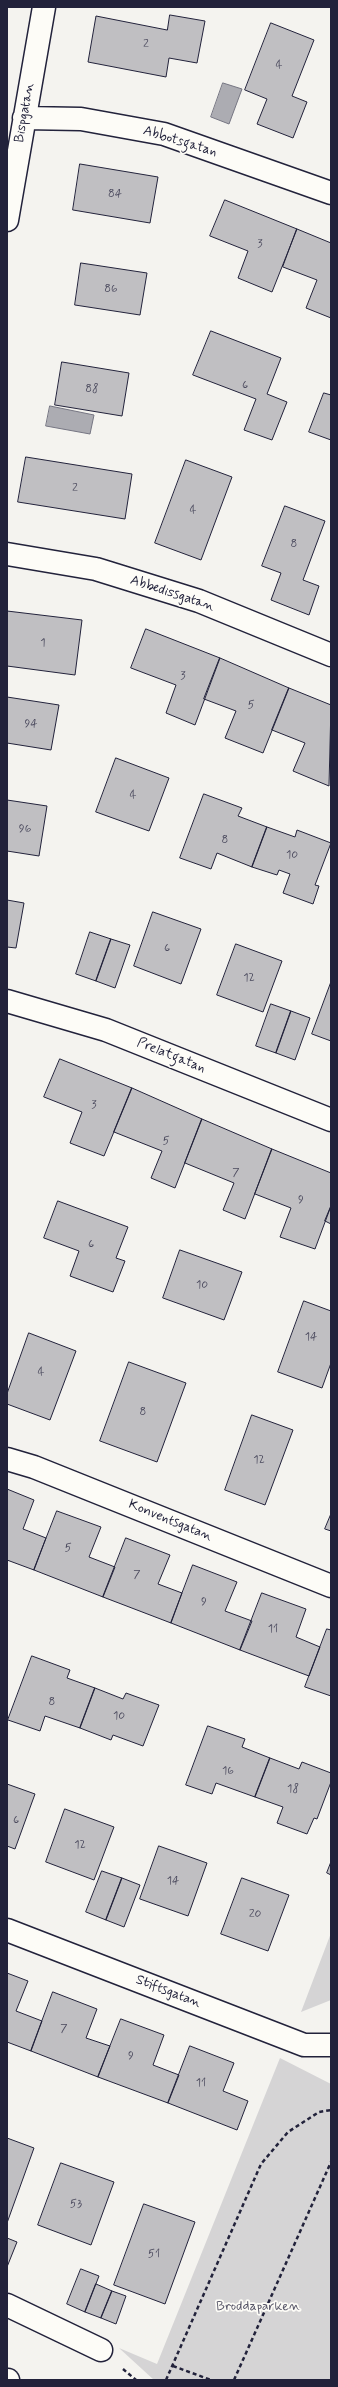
<!DOCTYPE html>
<style>
body{margin:0}
#map{position:relative;width:338px;height:2387px;overflow:hidden;background:#f4f3ef;font-family:Mynerve,sans-serif}
canvas{display:block}
.frame{position:absolute;inset:0;border:8px solid #22223b;pointer-events:none}
</style>
<div id="map">
<canvas width="338" height="2387"></canvas>
<div class="frame"></div>
</div>
<script>
const ctx = document.querySelector('canvas').getContext('2d');
ctx.lineJoin = 'round';
function paint(path, color) {
  ctx.fillStyle = color;
  ctx.fill(path, 'evenodd');
}
function stroke(path, color, width, dash) {
  ctx.strokeStyle = color;
  ctx.lineWidth = width;
  ctx.lineCap = dash ? 'butt' : 'round';
  ctx.setLineDash(dash || []);
  ctx.stroke(path);
}
function label(font, color, halo, rows, align = 'center') {
  ctx.font = font + ' Mynerve,sans-serif';
  ctx.lineWidth = 3.5;
  ctx.setLineDash([]);
  ctx.textBaseline = 'middle';
  ctx.strokeStyle = halo;
  ctx.fillStyle = color;
  for (const [text, x, y, turn = 0] of rows) {
    ctx.save();
    ctx.translate(x, y);
    ctx.rotate((+turn || 0) * Math.PI / 180);
    ctx.textAlign = isNaN(turn) ? turn : align;
    if (halo) ctx.strokeText(text, 0, 0);
    ctx.fillText(text, 0, 0);
    ctx.restore();
  }
}
paint(new Path2D(`
 M331,1933V2000L301,2012Z
 M280,2058L331,2084V2380H154L119,2348L157,2364Z`), '#d5d4d5');
const water = new Path2D(`
 M223,83L242,89L229,124L211,117Z
 M50,406L94,415L90,434L46,426Z`);
paint(water, '#acacb2');
stroke(water, '#757582', 1);
const building = new Path2D(`
 M170,15L205,21L197,63L169,58L166,77L88,62L96,16L167,30Z
 M271,23L314,40L292,96L307,102L293,138L257,124L267,99L245,90Z
 M80,164L158,177L150,223L73,210Z
 M225,200L297,229L272,292L238,278L248,251L210,236Z
 M297,229L331,243V318L306,308L317,280L283,267Z
 M81,263L147,273L140,315L75,305Z
 M211,331L281,358L267,394L287,402L272,440L244,430L256,399L193,375Z
 M62,362L129,373L122,416L55,405Z
 M324,393L331,395V440L309,432Z
 M26,457L132,474L125,519L18,502Z
 M186,460L232,477L201,560L155,543Z
 M285,506L325,521L303,580L319,586L309,615L271,600L281,573L262,566Z
 M7,611L82,620L75,675L7,666Z
 M146,629L220,658L195,725L166,713L176,685L131,668Z
 M220,658L289,688L263,753L225,738L236,711L204,699Z
 M289,688L331,705L329,786L293,771L305,743L272,730Z
 M7,697L59,705L51,750L7,743Z
 M116,758L169,778L149,831L96,812Z
 M204,794L242,808L238,816L267,827L252,867L217,853L211,869L180,858Z
 M7,800L47,806L39,856L7,851Z
 M267,827L295,837L297,830L331,843L315,885L319,886L313,904L283,893L290,874L279,870L277,875L252,867Z
 M7,900L24,903L16,948L7,947Z
 M153,912L201,929L181,984L134,966Z
 M90,932L111,939L96,981L76,974Z
 M111,939L130,945L115,988L96,981Z
 M236,944L282,961L263,1012L217,995Z
 M331,982V1041L312,1034Z
 M271,1004L291,1011L276,1053L256,1046Z
 M291,1011L310,1018L295,1060L276,1053Z
 M60,1059L132,1088L104,1156L70,1143L82,1112L44,1097Z
 M132,1088L202,1119L175,1188L151,1178L162,1151L114,1132Z
 M202,1119L272,1149L245,1219L223,1210L234,1183L185,1163Z
 M272,1149L331,1173V1206L315,1249L280,1237L291,1208L255,1194Z
 M58,1201L128,1227L116,1258L125,1261L113,1292L70,1276L79,1251L44,1238Z
 M331,1206V1224L325,1221Z
 M180,1250L242,1272L224,1320L163,1298Z
 M304,1301L331,1311V1363L322,1388L278,1372Z
 M29,1333L76,1351L50,1420L7,1404V1394Z
 M129,1362L186,1383L157,1462L100,1441Z
 M252,1415L293,1430L265,1505L225,1490Z
 M7,1489L34,1500L23,1529L46,1538L34,1570L7,1560Z
 M57,1511L101,1527L89,1557L115,1567L103,1597L34,1570Z
 M331,1514V1531L325,1529Z
 M126,1538L170,1555L158,1584L182,1593L171,1623L103,1597Z
 M193,1565L237,1582L225,1611L252,1621L240,1650L171,1623Z
 M262,1593L306,1609L296,1637L320,1647L309,1676L240,1650Z
 M327,1629L331,1630V1696L305,1687Z
 M32,1656L70,1670L67,1678L95,1688L80,1728L45,1716L40,1731L8,1720Z
 M95,1688L123,1699L126,1693L159,1705L143,1746L113,1735L111,1740L80,1728Z
 M208,1726L245,1739L242,1747L270,1758L255,1797L216,1783L212,1794L186,1785Z
 M270,1758L299,1769L302,1762L331,1773V1782L317,1819L314,1818L307,1834L277,1823L283,1807L255,1797Z
 M7,1784L35,1794L15,1849L7,1846Z
 M65,1809L114,1827L94,1880L46,1862Z
 M159,1846L207,1863L188,1916L140,1899Z
 M331,1862V1875L327,1873Z
 M102,1871L122,1878L106,1920L86,1912Z
 M122,1878L140,1885L124,1927L106,1920Z
 M242,1878L289,1895L268,1951L221,1934Z
 M7,1973L28,1981L16,2011L42,2021L31,2051L7,2042Z
 M53,1992L97,2009L86,2038L110,2046L98,2077L31,2051Z
 M121,2019L164,2035L153,2065L179,2075L168,2103L98,2077Z
 M190,2046L234,2063L223,2091L248,2101L237,2130L168,2103Z
 M7,2138L34,2148L7,2223Z
 M61,2163L114,2182L91,2245L38,2225Z
 M144,2204L195,2222L165,2304L114,2285Z
 M7,2238L17,2242L7,2267Z
 M81,2269L99,2276L85,2312L67,2304Z
 M96,2284L112,2291L101,2318L85,2312Z
 M112,2291L126,2296L116,2324L101,2318Z`);
paint(building, '#c0bfc2');
stroke(building, '#22223b', 1);
const street = new Path2D(`
 M24,118L81,119L164,134L331,193
 M7,220L44,7
 M7,554L96,569L199,601L331,655
 M7,1001L106,1030L331,1120
 M7,1459L34,1467L331,1586
 M7,1930L304,2045H331
 M7,2305L101,2350`);
const secondary = new Path2D(`
 M7,2380H8`);
stroke(street, '#22223b', 25);
stroke(secondary, '#22223b', 25);
stroke(new Path2D(`
 M173,2366L211,2380
 M123,2369L136,2380
 M166,2380L261,2164L288,2132L319,2112L331,2110
 M234,2380L331,2162`), '#22223b', 2.5, [4, 3]);
stroke(street, '#fdfcf7', 22);
stroke(secondary, '#fdfcf7', 22);
label('12px', '#4a495d', null, [
 ["2",146,44],
 ["4",279,65],
 ["84",115,194],
 ["3",260,244],
 ["86",111,289],
 ["6",245,385],
 ["88",92,389],
 ["2",75,488],
 ["4",193,510],
 ["8",294,544],
 ["1",43,643],
 ["3",183,676],
 ["5",251,705],
 ["94",31,724],
 ["4",133,795],
 ["96",25,829],
 ["8",225,840],
 ["10",292,855],
 ["6",167,948],
 ["12",249,978],
 ["3",94,1105],
 ["5",166,1141],
 ["7",236,1173],
 ["9",301,1200],
 ["6",91,1244],
 ["10",202,1285],
 ["14",311,1337],
 ["4",41,1372],
 ["8",143,1412],
 ["12",259,1460],
 ["5",68,1548],
 ["7",137,1575],
 ["9",204,1602],
 ["11",273,1629],
 ["8",52,1702],
 ["10",119,1716],
 ["16",228,1771],
 ["18",293,1789],
 ["6",16,1820],
 ["12",80,1845],
 ["14",173,1881],
 ["20",255,1914],
 ["7",64,2029],
 ["9",131,2056],
 ["11",201,2083],
 ["53",76,2204],
 ["51",154,2254]
]);
label('14px', '#22223b', '#fdfcf7', [
 ["Bispgatan",25,113,-80],
 ["Abbotsgatan",180,142,17],
 ["Abbedissgatan",172,594,18],
 ["Prelatgatan",171,1056,22],
 ["Konventsgatan",170,1521,22],
 ["Stiftsgatan",168,1992,21]
]);
label('14px', '#585769', '#fdfcf7', [
 ["Broddaparken",258,2307]
]);
</script>
